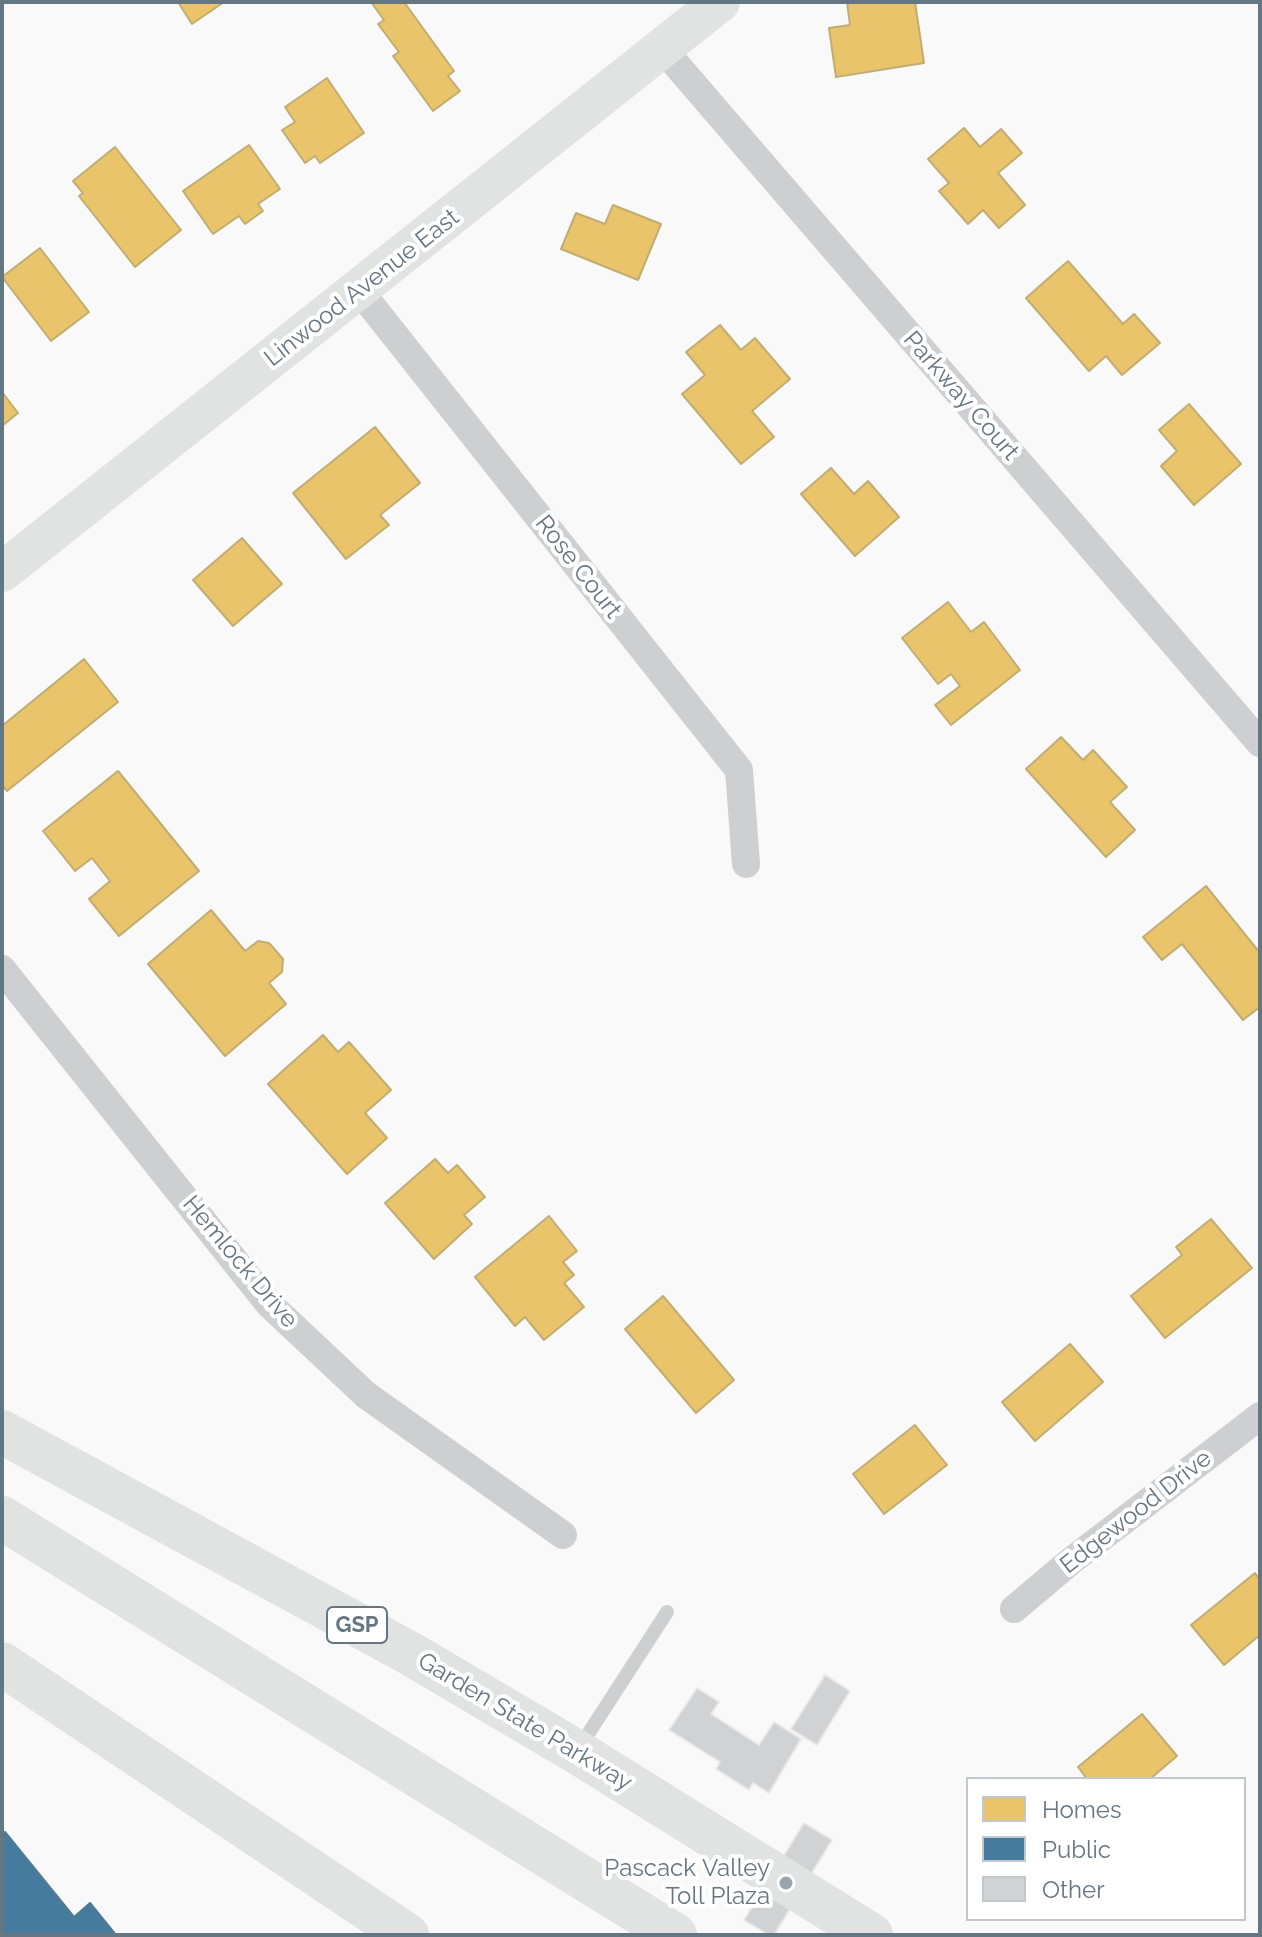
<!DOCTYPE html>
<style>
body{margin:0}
#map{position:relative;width:1262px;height:1937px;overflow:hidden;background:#f9f9f9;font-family:Raleway,sans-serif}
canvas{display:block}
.frame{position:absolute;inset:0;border:4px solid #657683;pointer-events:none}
.legend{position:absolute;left:966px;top:1777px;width:280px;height:144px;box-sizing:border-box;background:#fff;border:2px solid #c1c8cd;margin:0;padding:10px 14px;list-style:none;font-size:24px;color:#657683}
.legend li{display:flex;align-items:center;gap:16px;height:40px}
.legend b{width:40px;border:2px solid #c1c8cd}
</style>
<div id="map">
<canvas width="1262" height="1937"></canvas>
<div class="frame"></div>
<ul class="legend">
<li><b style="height:22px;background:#e9c46a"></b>Homes</li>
<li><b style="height:22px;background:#457b9d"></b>Public</li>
<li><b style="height:22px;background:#d0d2d3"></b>Other</li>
</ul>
</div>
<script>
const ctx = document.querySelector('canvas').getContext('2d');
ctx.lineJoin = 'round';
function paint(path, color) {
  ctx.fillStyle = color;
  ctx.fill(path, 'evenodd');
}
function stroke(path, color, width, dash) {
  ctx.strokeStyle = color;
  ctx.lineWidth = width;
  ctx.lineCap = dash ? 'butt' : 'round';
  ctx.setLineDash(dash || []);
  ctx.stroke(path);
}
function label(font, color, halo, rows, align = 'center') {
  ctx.font = font + ' Raleway,sans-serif';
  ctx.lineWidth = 8;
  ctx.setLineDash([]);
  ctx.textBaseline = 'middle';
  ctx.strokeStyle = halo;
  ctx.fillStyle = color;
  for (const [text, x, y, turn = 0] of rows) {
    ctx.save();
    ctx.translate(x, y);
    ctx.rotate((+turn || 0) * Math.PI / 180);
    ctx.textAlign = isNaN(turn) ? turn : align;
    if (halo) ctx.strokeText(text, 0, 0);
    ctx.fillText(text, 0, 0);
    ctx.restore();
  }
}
const homes = new Path2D(`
 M178,2H224L192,24Z
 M371,2H404L454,71L448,76L460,91L433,111L393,56L399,52L378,24L384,20Z
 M847,2H915L924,63L836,77L829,28L850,25Z
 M327,78L364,133L320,163L315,156L305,163L282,130L295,122L285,107Z
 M964,128L980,147L1001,129L1022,153L998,173L1025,205L999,228L983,210L968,224L939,191L949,183L928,159Z
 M249,145L280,189L258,204L263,211L245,224L239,216L213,234L183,191Z
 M115,147L181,230L135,267L79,196L83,193L73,181Z
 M613,205L661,224L638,280L561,249L576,213L605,224Z
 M40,248L89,312L51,341L2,277Z
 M1068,261L1123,324L1134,314L1160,343L1122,375L1106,356L1089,371L1026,298Z
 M720,325L741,350L755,338L790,379L752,411L774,437L741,464L682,394L705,375L686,352Z
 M2,392L18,413L2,426Z
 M1189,404L1241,464L1194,505L1161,466L1177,451L1159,430Z
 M375,427L420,483L380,515L389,525L346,559L293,493Z
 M831,468L854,494L868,481L899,517L855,556L801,494Z
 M242,538L282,584L233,626L193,580Z
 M948,602L971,632L984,622L1020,670L951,725L935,705L960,686L951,674L938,684L902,638Z
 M84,659L118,702L7,791L2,785V726Z
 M1061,737L1083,760L1093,750L1127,787L1110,802L1135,830L1106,857L1026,769Z
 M118,771L199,871L119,936L89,899L110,881L92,858L75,871L43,831Z
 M1206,886L1260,953V1007L1243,1020L1182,944L1162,960L1143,937Z
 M211,910L245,951L258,941L269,943L283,959L282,972L269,983L286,1004L225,1056L148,964Z
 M323,1035L338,1052L349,1042L391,1090L365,1113L387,1138L347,1174L268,1084Z
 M435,1159L448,1173L457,1165L485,1197L464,1215L472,1224L434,1259L385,1203Z
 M549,1216L577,1251L563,1262L574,1275L564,1283L584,1307L544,1340L525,1317L515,1326L475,1277Z
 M1211,1219L1252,1268L1165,1338L1131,1296L1182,1255L1176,1247Z
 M663,1296L734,1380L696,1413L625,1329Z
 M1070,1344L1103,1382L1035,1441L1002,1402Z
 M915,1425L947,1465L884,1514L853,1474Z
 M1255,1573L1260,1580V1635L1224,1665L1191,1625Z
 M1142,1714L1177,1756L1150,1779H1087L1078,1767Z`);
paint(homes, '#e9c46a');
stroke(homes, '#c1ad72', 2);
const public = new Path2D(`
 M5,1832L74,1917L90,1903L116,1935H2V1835Z`);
paint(public, '#457b9d');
stroke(public, '#4f7a95', 2);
const building = new Path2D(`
 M825,1675L850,1691L817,1745L791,1729Z
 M697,1688L719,1702L711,1714L759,1745L774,1722L801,1739L769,1793L753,1783L749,1790L716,1769L720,1762L669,1730Z
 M804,1823L832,1840L774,1935H769L744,1920Z`);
paint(building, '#d0d2d3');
stroke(building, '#e8e8e8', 2);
stroke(new Path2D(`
 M579,1748L667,1612`), '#cecfd0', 14);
stroke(new Path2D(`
 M662,48L1260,743
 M359,290L739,770L746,864
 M2,969L269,1304L366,1395L563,1535
 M1014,1609L1071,1561L1260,1416`), '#cecfd0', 28);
stroke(new Path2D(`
 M2,572L720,2`), '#e1e2e2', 40);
stroke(new Path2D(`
 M2,1432L411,1654L577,1752L871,1935
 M2,1518L675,1935
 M2,1664L407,1935`), '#e1e2e2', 44);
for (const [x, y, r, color] of [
 [786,1883,8,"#99a4ac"]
]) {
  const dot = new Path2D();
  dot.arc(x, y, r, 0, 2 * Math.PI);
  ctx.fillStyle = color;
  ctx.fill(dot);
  stroke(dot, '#fff', 3);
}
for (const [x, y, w] of [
 [357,1625,60]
]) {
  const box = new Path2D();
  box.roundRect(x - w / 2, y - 18, w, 36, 6);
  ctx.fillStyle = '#fff';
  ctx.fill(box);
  stroke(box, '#657683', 2);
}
label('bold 22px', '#657683', null, [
 ["GSP",357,1625]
]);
label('24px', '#657683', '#fff', [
 ["Linwood Avenue East",362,288,-38],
 ["Parkway Court",961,396,49],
 ["Rose Court",578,567,52],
 ["Hemlock Drive",240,1262,50],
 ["Edgewood Drive",1136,1512,-38],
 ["Garden State Parkway",525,1722,31]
]);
label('24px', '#657683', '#fff', [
 ["Pascack Valley",770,1869],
 ["Toll Plaza",770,1897]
], 'right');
</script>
